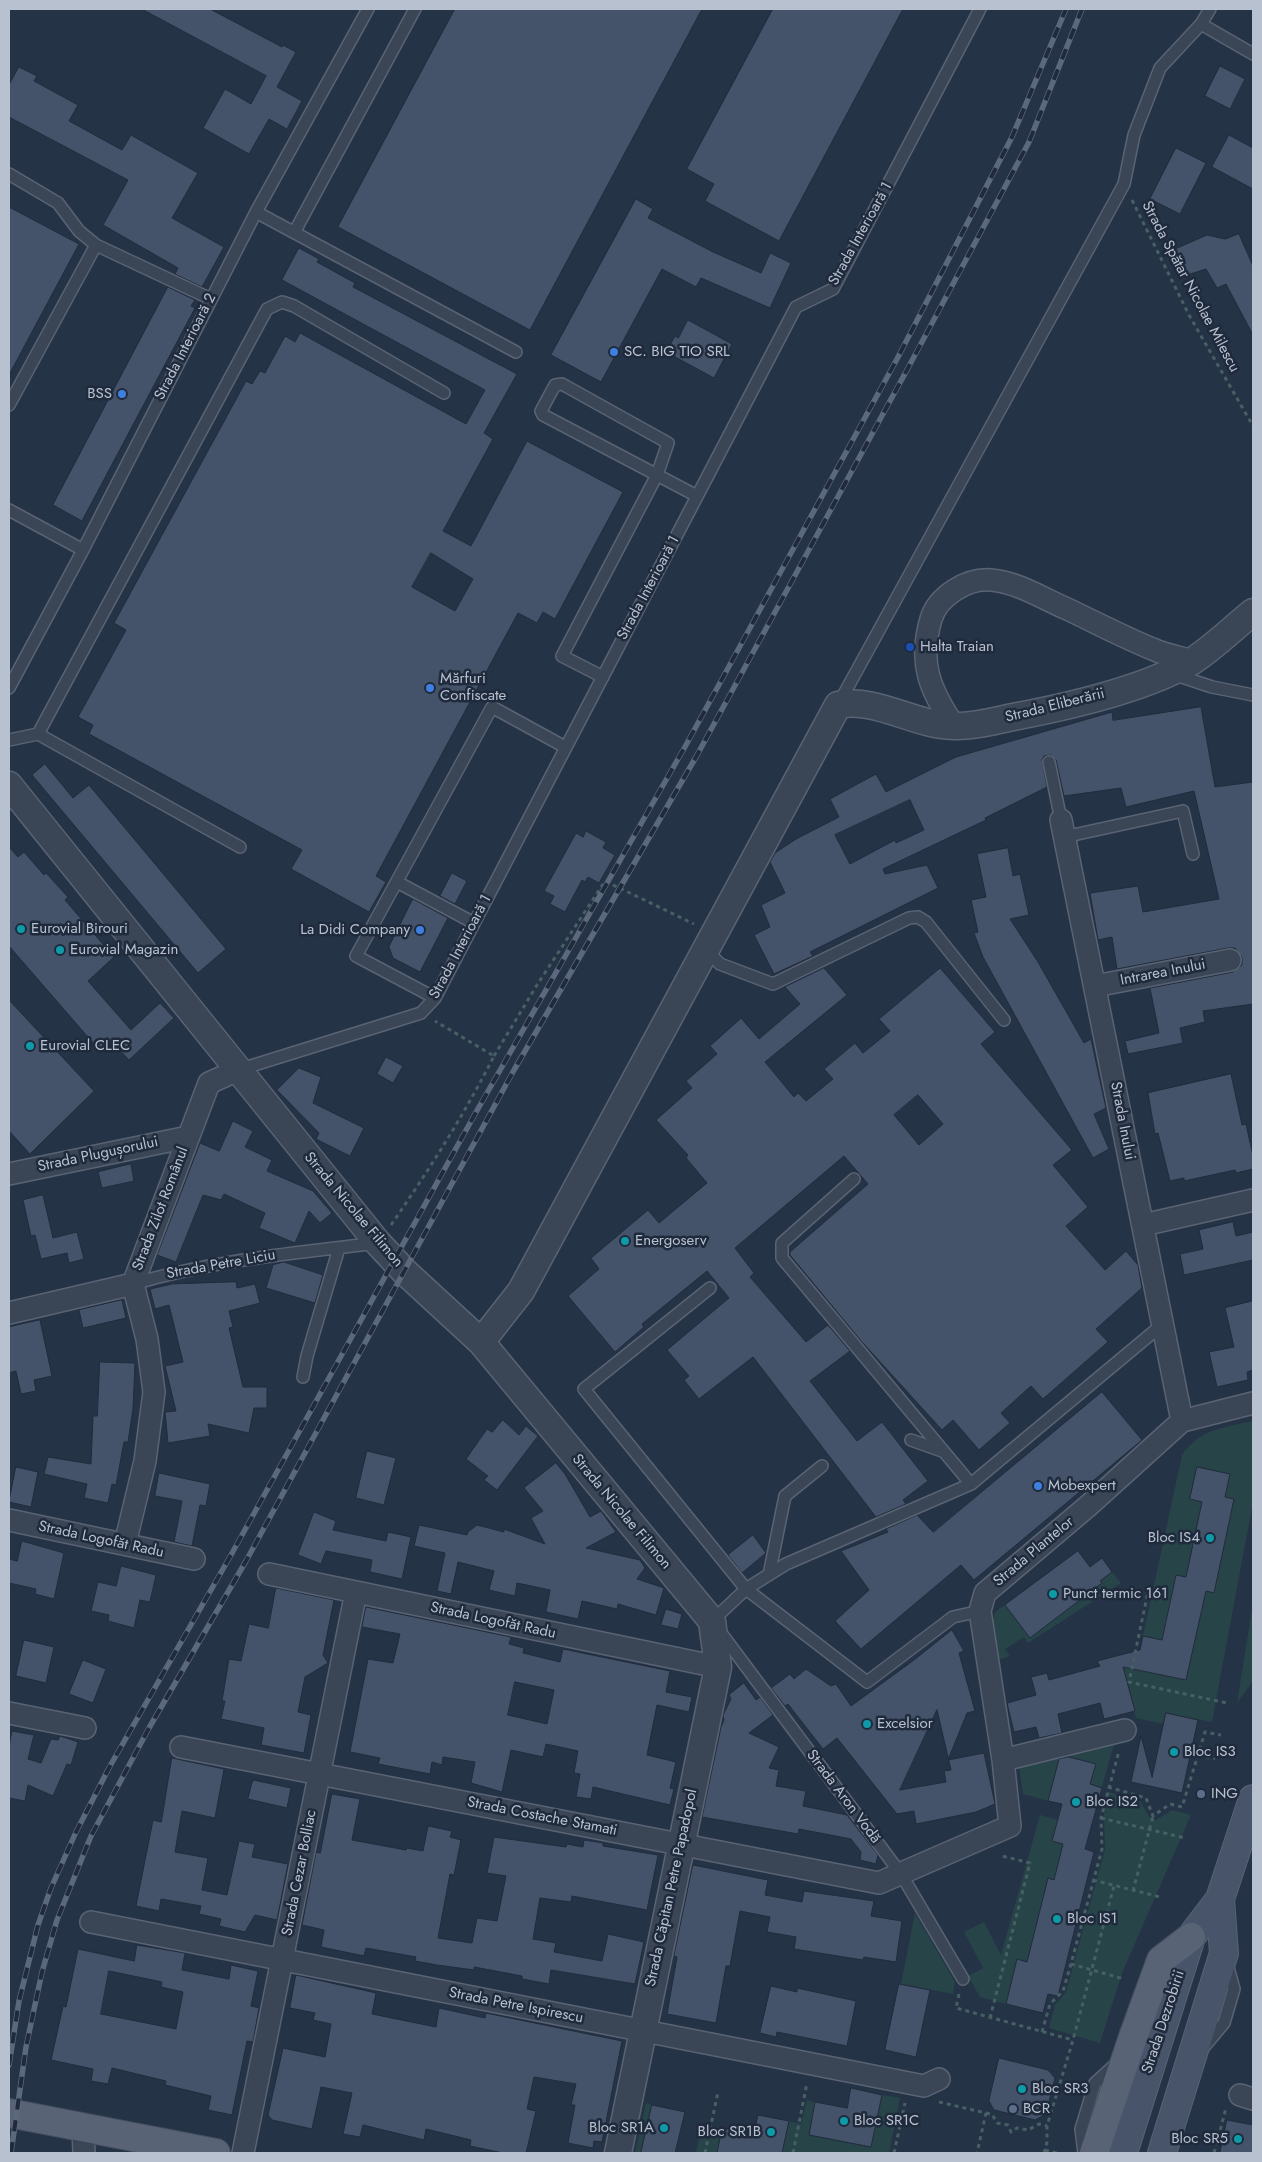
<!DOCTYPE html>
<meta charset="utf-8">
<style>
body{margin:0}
#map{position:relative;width:1262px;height:2162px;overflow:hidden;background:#253347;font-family:Jost,sans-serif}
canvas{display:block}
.frame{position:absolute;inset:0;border:10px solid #b8c1cf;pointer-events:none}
</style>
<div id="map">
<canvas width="1262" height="2162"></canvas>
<div class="frame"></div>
</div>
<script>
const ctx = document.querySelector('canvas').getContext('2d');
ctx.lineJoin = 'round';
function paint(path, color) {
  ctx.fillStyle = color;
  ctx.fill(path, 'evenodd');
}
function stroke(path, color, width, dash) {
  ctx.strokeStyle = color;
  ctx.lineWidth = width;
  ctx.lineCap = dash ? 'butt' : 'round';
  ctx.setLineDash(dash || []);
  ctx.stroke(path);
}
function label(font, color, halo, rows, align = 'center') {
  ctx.font = font + ' Jost,sans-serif';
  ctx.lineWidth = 5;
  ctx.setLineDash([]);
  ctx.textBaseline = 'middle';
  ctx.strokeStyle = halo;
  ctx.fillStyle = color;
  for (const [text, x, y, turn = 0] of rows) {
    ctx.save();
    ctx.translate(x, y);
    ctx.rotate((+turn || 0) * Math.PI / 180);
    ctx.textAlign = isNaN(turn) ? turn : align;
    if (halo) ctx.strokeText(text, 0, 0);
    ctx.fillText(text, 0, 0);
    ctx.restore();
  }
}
paint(new Path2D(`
 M1253,1421V1502L1212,1722L1166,1713L1163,1724L1136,1718L1120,1655L1140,1650L1136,1669L1186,1680L1206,1591L1214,1593L1234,1499L1225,1497L1230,1474L1197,1467L1190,1499L1202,1502L1186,1577L1176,1575L1162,1640L1143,1636L1182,1455C1201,1428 1223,1428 1253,1421Z
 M1112,1572L1121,1583L1028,1643L1024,1637L1005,1649L1010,1656L1000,1659C996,1647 988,1625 995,1613C997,1610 1002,1607 1005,1605L1030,1637L1102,1583L1100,1581Z
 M1253,1603V1681L1237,1703Z
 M1114,1744L1102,1787L1090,1784L1096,1764L1061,1754L1048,1801L1023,1794L1019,1766L1061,1754Z
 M1109,1792L1141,1802L1150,1818L1156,1820L1172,1810L1191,1815L1122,1973L1100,2043L1049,2028L1055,2005L1066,1992L1105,1849L1104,1815Z
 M1040,1815L1058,1820L1052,1841L1063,1844L1054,1880L1048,1878L1027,1962L1017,1959L1006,2004L980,1997L968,1976L983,1968L964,1932L984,1922L1001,1955Z
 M915,1913L955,1982L953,1994L901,1984Z
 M882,2095L900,2098L889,2153H782L789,2121L801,2124L807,2100L815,2102L809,2135L871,2147Z
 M646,2103L652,2105L641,2153H635Z
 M702,2124L722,2128L717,2153H696Z`), '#274448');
const building = new Path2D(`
 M142,9H210L282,47L283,45L296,52L277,87L302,101L287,129L269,119L249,154L203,128L225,89L251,104L266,76Z
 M455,9H702L530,330L338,227Z
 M773,9H903L779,241L705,201L714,184L687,169Z
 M1220,66L1245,79L1230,109L1205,96Z
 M19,67L37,76L34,81L78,105L69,121L122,150L131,135L198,173L172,218L224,247L202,287L175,274L178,268L103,225L128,180L9,117V85Z
 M1229,135L1253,148V189L1212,167Z
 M1176,148L1206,163L1180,214L1150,199Z
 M636,199L653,209L648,218L713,252L761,273L770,253L791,263L770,308L701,278L696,287L662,269L601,382L551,355Z
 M9,207L79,244L9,375Z
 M1239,234L1253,266V335L1226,284L1217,288L1206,269L1184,276L1175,256V249L1207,235L1225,239Z
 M299,248L319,259L317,262L355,283L353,287L517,374L484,433L493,439L443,531L471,546L527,441L623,492L555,619L543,612L537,623L518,613L376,876L386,882L369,912L291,869L302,850L89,734L93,725L78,717L126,630L114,623L246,381L252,384L260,371L265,373L285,336L295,342L300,333L466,424L485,390L282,280ZM431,553L473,579L455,611L412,587Z
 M168,287L195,300L191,306L195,308L82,521L53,505Z
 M688,320L732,344L714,378L666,352L675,336L678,338Z
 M1201,707L1215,787L1253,782V1004L1203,1011L1205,1022L1180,1028L1183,1043L1128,1054L1125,1041L1159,1033L1150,988L1233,972L1242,965V957L1235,948H1228L1117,969L1112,937L1098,940L1090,893L1138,886L1143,912L1219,899L1194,791L1126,807L1121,788L1064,796L1056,760L1051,755L1044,756L1042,760L1047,787L985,818L986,820L883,869L885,874L927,865L938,888L810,952L813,956L774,974L754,935L770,927L761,905L785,893L770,862L775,853L796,839L839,817L830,799L876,774L886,792L956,757L1112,712L1113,720ZM910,800L924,830L896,843L895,840L850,864L835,835Z
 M45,764L73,798L89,785L226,949L198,973L32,775Z
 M586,831L606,842L603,848L615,855L599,883L588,877L585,882L582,880L565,912L550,904L554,896L544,891L576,833L583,837Z
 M9,847L18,857L24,852L44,875L46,873L68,897L65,900L114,957L88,981L131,1030L160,1003L174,1018L129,1060L111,1041L100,1051L9,946Z
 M1008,848L1013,876L1020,874L1029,915L1010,919L1038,962L1084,1043L1091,1039L1106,1108L1094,1114L1109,1149L1093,1158L983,957L974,933L978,932L971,900L986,897L977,854Z
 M452,873L467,881L455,904L440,896Z
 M413,899L448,918L420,972L393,958L389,947Z
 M824,968L847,995L765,1062L794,1097L798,1093L806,1101L833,1079L824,1069L855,1043L863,1053L890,1031L879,1019L940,968L995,1032L981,1044L1072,1150L1053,1165L1088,1207L1066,1226L1105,1270L1126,1251L1138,1265L1142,1288L1096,1329L1108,1342L1043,1399L1031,1386L1001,1413L1010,1423L979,1450L953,1420L942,1430L862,1342L790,1255V1252L868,1184L844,1156L735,1248L754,1273L750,1277L806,1342L828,1325L850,1351L810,1381L857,1441L882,1422L928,1481L903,1500L906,1504L876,1517L753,1357L699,1399L684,1380L689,1376L667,1350L729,1298L707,1271L642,1324L644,1327L615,1352L568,1296L599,1269L591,1258L648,1210L659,1223L707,1183L686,1158L688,1155L656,1120L692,1088L686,1081L717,1054L710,1046L741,1018L759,1039L800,1004L785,987ZM918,1095L943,1124L919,1145L894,1115Z
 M9,1000L94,1091L30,1154L9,1131Z
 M386,1057L403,1066L393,1083L377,1074Z
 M299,1068L321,1077L313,1103L364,1128L350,1156L316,1139L319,1133L277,1090Z
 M1231,1074L1242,1125L1246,1124L1253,1156V1169L1236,1173L1235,1170L1184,1181V1178L1170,1181L1158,1133L1155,1134L1148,1093Z
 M233,1121L253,1131L245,1147L272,1160L267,1171L313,1191L332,1213L320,1223L309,1211L295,1243L259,1228L265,1213L224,1194L221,1200L203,1195L176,1262L157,1255L200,1143L219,1151Z
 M131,1164L134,1181L102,1188L98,1172Z
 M43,1195L53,1238L77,1232L84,1259L69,1263L67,1253L41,1259L35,1235L31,1236L23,1200Z
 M1233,1222L1236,1236L1253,1232V1260L1184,1275L1180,1254L1203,1249L1199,1230Z
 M284,1262L323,1275L315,1303L266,1288L273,1265Z
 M236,1282L237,1288L255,1284L260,1303L229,1311L233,1327L229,1328L243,1387H267V1408H254L249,1433L208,1424L210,1436L168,1443L165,1412L176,1411L165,1366L183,1362L169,1305L155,1309L150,1289L172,1284Z
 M122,1300L126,1318L83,1328L79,1310Z
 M1253,1301V1370L1247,1372L1248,1380L1217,1387L1209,1352L1234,1347L1225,1308Z
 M40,1320L52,1376L34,1380L36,1391L21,1394L16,1371L9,1373V1327Z
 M100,1362L135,1363L133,1409L128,1442H124L116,1485L112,1484L108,1503L84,1498L87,1484L44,1474L48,1457L91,1464L93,1416H97Z
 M1102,1392L1142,1440L974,1580L961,1565L861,1649L835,1621L869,1590L841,1551L888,1532L886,1529L917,1515L933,1532Z
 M503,1420L519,1435L526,1426L538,1436L497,1490L484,1480L488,1476L466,1459L487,1429L492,1432Z
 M367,1451L396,1458L384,1505L356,1498Z
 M556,1463L565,1474L590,1517L601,1511L616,1532L586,1548L640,1560L645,1568L637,1579L664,1588L656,1615L618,1604L617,1609L582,1601L578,1619L546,1612L550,1590L517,1583L515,1596L489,1590L494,1571L458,1562L451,1594L437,1591L445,1553L414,1546L419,1525L467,1535L468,1532L477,1525L504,1532V1529L545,1544L531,1518L543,1511L524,1488Z
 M16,1467L38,1472L31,1507L9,1502Z
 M1197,1467L1230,1474L1225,1497L1234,1499L1214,1593L1206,1591L1186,1680L1123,1667L1135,1711L1104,1719L1100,1703L1058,1714L1062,1733L1039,1738L1036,1727L1014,1732L1007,1703L1036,1695L1031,1677L1047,1673L1049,1680L1100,1666L1097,1661L1140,1650L1143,1636L1162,1640L1176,1575L1186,1577L1202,1502L1190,1499Z
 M159,1473L210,1484L206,1506L200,1505L192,1546L174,1542L182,1501L155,1496Z
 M314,1512L336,1521L333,1530L386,1541L388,1532L411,1537L402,1579L370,1572L372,1560L326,1551L321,1564L298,1555Z
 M753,1535L766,1553L742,1573L728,1555Z
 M22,1541L64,1553L54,1599L35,1594L36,1589L9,1583V1559L17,1561Z
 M1078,1551L1090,1567L1102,1558L1112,1572L1100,1581L1102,1583L1030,1638L1005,1605Z
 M121,1566L156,1575L150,1602L140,1600L134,1628L108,1621L109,1615L91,1611L98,1582L116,1586Z
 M276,1588L334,1600L323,1655L328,1663L305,1677L298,1712L311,1715L304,1753L261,1745L264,1728L221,1719L225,1701H222L229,1659L241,1661L249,1624L268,1628Z
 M366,1607L511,1637L509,1644L524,1648L523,1653L560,1662L563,1649L670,1671L666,1692L692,1697L689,1712L657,1705L647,1755L676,1762L670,1788L674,1789L670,1805L593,1787L591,1799L576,1797L580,1774L574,1773L578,1751L546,1744L543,1757L511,1750L502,1792L471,1783L475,1762L443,1757L442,1765L432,1762L430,1774L378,1764L380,1758L350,1752L368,1659L393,1663L400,1634L362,1627ZM515,1682L554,1690L547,1724L508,1715Z
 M666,1609L682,1614L678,1629L661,1625Z
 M952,1630L964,1651L959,1653L975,1711L967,1713L948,1760L984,1753L995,1804L976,1812L916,1824L914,1811L897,1814L837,1738L823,1749L788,1704L785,1706L771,1688L790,1674L794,1679L806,1669L831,1686L836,1684L851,1706L914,1660ZM937,1710L951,1770L944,1771L946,1782L900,1790Z
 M24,1640L54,1647L46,1683L16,1676Z
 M83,1660L106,1669L93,1703L69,1694Z
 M744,1683L756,1700L760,1697L773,1715L749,1733L779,1747L769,1768L779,1770L776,1786L806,1791L803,1806L847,1815L878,1855L876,1864L860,1860L861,1852L851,1839L799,1829L798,1834L702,1817L721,1727L724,1720L723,1715L731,1699L729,1695Z
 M1166,1713L1198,1720L1182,1793L1131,1782L1141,1736L1152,1777Z
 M12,1731L34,1735L28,1759L41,1763L51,1739L58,1740L60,1736L78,1742L71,1765L67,1764L53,1796L28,1785L25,1801L9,1798V1748Z
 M1069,1757L1096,1764L1090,1784L1102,1788L1085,1849L1094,1852L1058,1996L1048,1994L1043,2013L1006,2004L1017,1959L1027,1962L1048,1878L1054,1880L1063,1844L1052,1841L1062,1804L1048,1801L1059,1759Z
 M172,1758L224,1769L215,1818L182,1811L175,1852L208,1858L202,1890L227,1895L239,1841L255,1844L252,1857L288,1864L277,1920L255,1915L245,1932L219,1926L221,1919L199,1914L201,1906L161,1899L159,1911L136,1906L153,1820L161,1822Z
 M253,1780L291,1788L287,1808L248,1799Z
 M332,1794L360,1799L352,1840L406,1850L407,1848L423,1851L428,1826L452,1831L450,1837L461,1840L454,1875L450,1874L438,1938L472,1943L477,1918L497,1921L506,1876L487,1873L494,1837L566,1847L567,1844L583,1847L584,1840L603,1843V1846L658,1855L647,1910L572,1896L571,1902L540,1898L533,1939L556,1943L554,1952L602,1961L608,1934L644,1942L635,1984L551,1970L549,1984L522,1979V1976L474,1967V1970L437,1965L415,1961L416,1957L366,1948L364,1956L321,1947L324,1930L302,1925L316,1852L320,1853Z
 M693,1865L768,1880L765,1895L802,1902L804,1891L874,1901L871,1916L902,1921L896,1962L864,1957L863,1960L794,1949L796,1937L767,1932L770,1917L740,1911L730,1966H726L716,2023L667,2014L677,1957L674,1956Z
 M137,1945L185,1953L182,1970L229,1979L231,1965L258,1971L251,2006L259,2008L253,2042L247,2041L232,2115L208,2110L211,2096L165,2085L166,2081L112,2068L108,2084L91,2081L93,2069L51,2060L63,2006L66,2007L78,1949L134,1961ZM109,1971L162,1982L161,1987L183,1992L176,2029L101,2014Z
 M296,1975L376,1993L372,2014L436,2027L439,2008L485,2018L486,2013L622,2041L602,2142L594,2141L593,2148L568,2143L575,2105H571L576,2084L534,2077L527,2109L536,2111L526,2153H503L470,2146L471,2140L426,2129L424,2140L363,2125L360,2137L343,2134L352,2093L321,2087L312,2129L272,2120L268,2115L283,2048L325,2057L331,2024L313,2020L315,2013L290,2008Z
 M899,1984L930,1990L916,2057L885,2050Z
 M771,1986L797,1992V1988L856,2001L847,2046L777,2032L776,2037L760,2033Z
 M999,2058L1048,2070L1055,2078L1046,2114L1035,2120L994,2110L989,2101Z
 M851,2088L882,2095L871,2147L809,2135L815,2102L847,2108Z
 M652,2105L685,2112L675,2153H641Z
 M758,2115L789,2121L782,2153H717L722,2128L754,2135Z
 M1227,2120L1253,2125V2153H1220Z`);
paint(building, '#445369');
stroke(building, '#212c3d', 1);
const service = new Path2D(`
 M1210,9L1201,24L1253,54
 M9,174L58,203L79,231L96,245L211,299
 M256,212L516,352
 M295,231L415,9
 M9,405L96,245
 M9,510L83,550
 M1173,674L1212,687L1253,695
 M603,677L562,656L657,475L668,443L562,384L555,385L541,411L543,415L697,496
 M9,688L83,550L256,212L368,9
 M839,703L1124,184L1134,135L1160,68L1201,24
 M9,740L38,734
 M1049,762L1061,820
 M1064,837L1183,811L1193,854
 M240,847L38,734L267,309L282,302L294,306L444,393
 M397,882L474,923
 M706,950L720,964L773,984L909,918L918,917L926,922L1004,1020
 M435,998L356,956L492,707L565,747
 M238,1070L421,1013L435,998L796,307L833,289L980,9
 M854,1179L782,1243V1258L971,1484
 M133,1284C215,1260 294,1253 378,1243
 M710,1288L584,1389L746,1589L867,1682L953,1617L980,1611
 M303,1377L307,1356L339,1248
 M911,1440L942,1451
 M769,1575L785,1496L822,1466
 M963,1979L901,1874L712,1621L746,1589L786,1564L971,1484L1163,1324
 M1203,2048L1224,2023L1234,1989L1227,1964
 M1084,2153L1081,2129L1095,2083L1117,2063`);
const minor = new Path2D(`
 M954,726C930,690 918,663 931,619C938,596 967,578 991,580C1017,582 1042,598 1065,608C1095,622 1125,638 1155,650C1167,655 1180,657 1192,661
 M1061,820L1182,1421
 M1095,986L1230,960
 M9,1174L188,1137
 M1143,1225L1253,1200
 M9,1313L133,1284
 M9,1520L194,1559
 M125,1544L145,1461L154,1392L147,1339L133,1284L209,1083L238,1070
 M269,1574L718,1667
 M9,1713L85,1728
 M181,1747L879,1883L1010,1826L1003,1760L980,1611L985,1593L1088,1506L1182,1421L1253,1403
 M1003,1760L1125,1730
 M91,1922L924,2086L939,2079
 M1240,2095L1253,2099
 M83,2127L84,2153
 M243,2153L356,1592`);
const tertiary = new Path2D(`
 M9,785L378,1243L405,1272L481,1342L712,1621L718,1667L618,2153
 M481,1342L521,1291L838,705C877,697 913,725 953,726C973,727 993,721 1013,717C1066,707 1144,689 1191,662C1213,648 1233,628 1253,612`);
const secondary = new Path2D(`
 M1123,2153L1191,1937L1220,1899L1253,1799
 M1162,2153L1224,1953L1220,1899`);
const primary = new Path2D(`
 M9,2113L216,2153
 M1094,2153L1133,2037L1161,1960L1191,1937`);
stroke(service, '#596373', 14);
stroke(minor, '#596373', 24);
stroke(tertiary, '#596373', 29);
stroke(secondary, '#596373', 30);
stroke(primary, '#444e5f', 30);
stroke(new Path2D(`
 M1132,200L1189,315L1253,426
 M494,1056L537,985L605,881L694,924
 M391,1225C429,1170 464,1115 494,1056L435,1021
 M1149,1587L1129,1682L1227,1703
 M1198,1755L1215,1759
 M1108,1787L1146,1798L1153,1816L1170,1804L1182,1807L1205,1732L1221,1735
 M1101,1818L1185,1838
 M1093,1880L1160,1897
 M1133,1891L1153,1816
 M1071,1964L1124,1979
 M959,1994L956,2008L1073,2040
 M990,2018L1030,1863L1002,1856
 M1042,2032L1050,2004L1063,1991L1071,1964L1102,1849L1101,1818L1119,1751
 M939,2102L986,2113L977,2153
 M986,2113L992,2114L997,2123L1008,2125L1011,2132L1017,2128L1028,2130L1039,2124L1047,2126
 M1205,2136L1218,2139
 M1045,2150L1057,2153
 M705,2153L718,2092
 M793,2153L807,2083
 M894,2153L905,2103
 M1044,2153L1047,2142V2126L1073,2040L1114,1886
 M1214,2153L1226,2108`), '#466063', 3, [4, 4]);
stroke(service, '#3a4556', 11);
stroke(minor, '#3a4556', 21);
stroke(tertiary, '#3a4556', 26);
stroke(secondary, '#485469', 28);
stroke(primary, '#586476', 28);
const rail = new Path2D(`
 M9,2065L19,2001L38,1925L51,1888L76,1832L110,1766L231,1555L475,1114L686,745L897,359L1012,137L1066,9
 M11,2153L26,2047L42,1972L57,1920L91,1836L149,1728L246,1561L514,1070L696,757L908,368L1029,142L1082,9`);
stroke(rail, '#5c697d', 5.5);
stroke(rail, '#1f2a3c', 4, [11]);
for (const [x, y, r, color] of [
 [614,352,5,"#3f7fe0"],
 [122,394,5,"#3f7fe0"],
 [910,647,5,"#1a4fb4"],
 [430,688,5,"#3f7fe0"],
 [21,929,5,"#0f9aa8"],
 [420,930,5,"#3f7fe0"],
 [60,950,5,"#0f9aa8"],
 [30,1046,5,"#0f9aa8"],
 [625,1241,5,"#0f9aa8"],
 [1038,1486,5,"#3f7fe0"],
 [1210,1538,5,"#0f9aa8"],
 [1053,1594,5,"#0f9aa8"],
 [867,1724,5,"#0f9aa8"],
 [1174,1752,5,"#0f9aa8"],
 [1201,1794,5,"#5c6f8a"],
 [1076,1802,5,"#0f9aa8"],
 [1057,1919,5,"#0f9aa8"],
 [1022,2089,5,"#0f9aa8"],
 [1013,2109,5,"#5c6f8a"],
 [844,2121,5,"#0f9aa8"],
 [664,2128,5,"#0f9aa8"],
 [771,2132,5,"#0f9aa8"],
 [1238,2139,5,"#0f9aa8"]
]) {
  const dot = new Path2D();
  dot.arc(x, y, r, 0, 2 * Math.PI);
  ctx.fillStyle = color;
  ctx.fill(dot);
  stroke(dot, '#1f2a3c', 2);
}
label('15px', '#b8c1cf', '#1f2a3c', [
 ["Strada Interioară 1",861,234,-61],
 ["Strada Spătar Nicolae Milescu",1190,287,62],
 ["Strada Interioară 2",186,347,-63],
 ["Strada Interioară 1",649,588,-62],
 ["Strada Eliberării",1055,706,-14],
 ["Strada Interioară 1",461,947,-62],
 ["Intrarea Inului",1163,973,-11],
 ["Strada Inului",1122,1121,79],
 ["Strada Plugușorului",98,1155,-12],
 ["Strada Zilot Românul",161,1209,-69],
 ["Strada Nicolae Filimon",353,1210,50],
 ["Strada Petre Liciu",221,1265,-10],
 ["Strada Nicolae Filimon",621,1512,50],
 ["Strada Logofăt Radu",101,1540,12],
 ["Strada Plantelor",1034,1552,-40],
 ["Strada Logofăt Radu",493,1621,12],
 ["Strada Aron Vodă",843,1797,53],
 ["Strada Costache Stamati",542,1817,11],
 ["Strada Cezar Bolliac",300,1873,-79],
 ["Strada Căpitan Petre Papadopol",672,1888,-78],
 ["Strada Petre Ispirescu",516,2006,11],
 ["Strada Dezrobirii",1164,2022,-72]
]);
label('15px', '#b8c1cf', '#1f2a3c', [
 ["SC. BIG TIO SRL",624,352],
 ["BSS",112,394,"right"],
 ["Halta Traian",920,647],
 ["Mărfuri",440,679],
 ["Confiscate",440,696],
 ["Eurovial Birouri",31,929],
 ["La Didi Company",410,930,"right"],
 ["Eurovial Magazin",70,950],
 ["Eurovial CLEC",40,1046],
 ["Energoserv",635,1241],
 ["Mobexpert",1048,1486],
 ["Bloc IS4",1200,1538,"right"],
 ["Punct termic 161",1063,1594],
 ["Excelsior",877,1724],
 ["Bloc IS3",1184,1752],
 ["ING",1211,1794],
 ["Bloc IS2",1086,1802],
 ["Bloc IS1",1067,1919],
 ["Bloc SR3",1032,2089],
 ["BCR",1023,2109],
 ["Bloc SR1C",854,2121],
 ["Bloc SR1A",654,2128,"right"],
 ["Bloc SR1B",761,2132,"right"],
 ["Bloc SR5",1228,2139,"right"]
], 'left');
</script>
